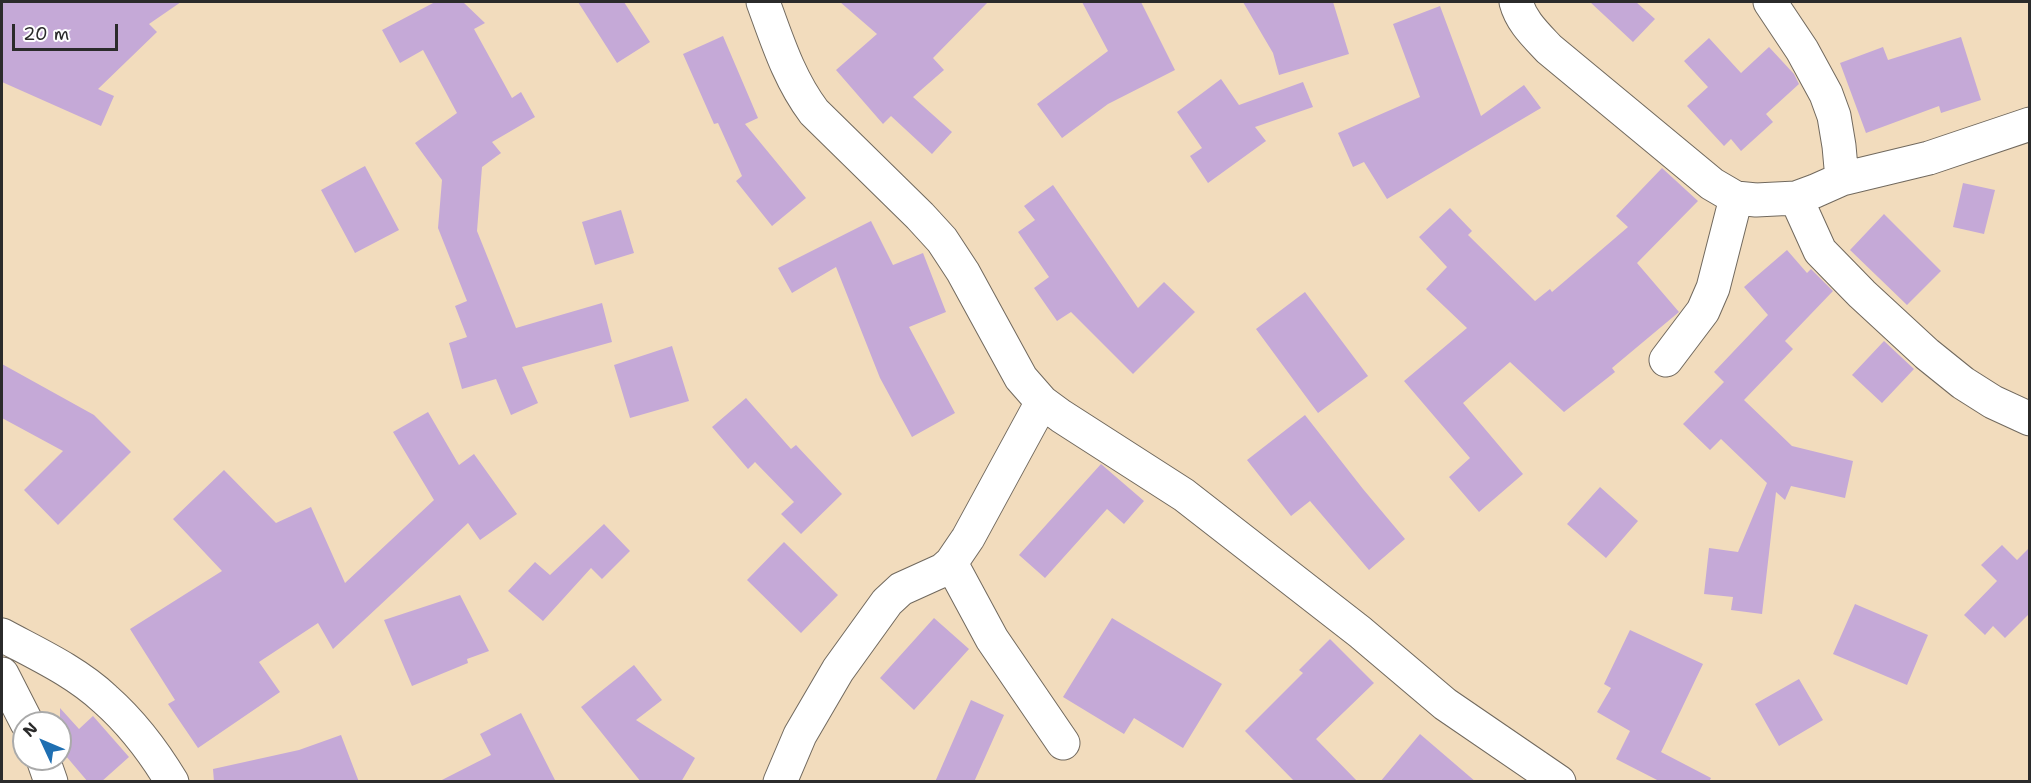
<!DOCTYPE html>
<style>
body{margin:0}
#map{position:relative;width:2031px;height:783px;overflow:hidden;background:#f2dcbd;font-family:"Shantell Sans",sans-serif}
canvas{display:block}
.frame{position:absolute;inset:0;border:3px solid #2b2b2b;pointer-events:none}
.north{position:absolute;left:12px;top:711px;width:60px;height:60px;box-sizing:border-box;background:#fff;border:2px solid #aaa;border-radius:50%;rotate:314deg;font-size:16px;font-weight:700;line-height:24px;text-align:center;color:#2b2b2b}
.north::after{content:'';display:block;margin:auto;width:21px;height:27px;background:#1f6fb2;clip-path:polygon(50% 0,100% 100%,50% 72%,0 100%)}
.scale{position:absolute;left:12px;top:24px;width:106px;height:27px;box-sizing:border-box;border:3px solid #2b2b2b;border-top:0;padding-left:8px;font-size:18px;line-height:21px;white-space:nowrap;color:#2b2b2b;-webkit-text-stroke:4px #fff;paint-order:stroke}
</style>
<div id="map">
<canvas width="2031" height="783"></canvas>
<div class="frame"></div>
<div class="north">N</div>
<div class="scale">20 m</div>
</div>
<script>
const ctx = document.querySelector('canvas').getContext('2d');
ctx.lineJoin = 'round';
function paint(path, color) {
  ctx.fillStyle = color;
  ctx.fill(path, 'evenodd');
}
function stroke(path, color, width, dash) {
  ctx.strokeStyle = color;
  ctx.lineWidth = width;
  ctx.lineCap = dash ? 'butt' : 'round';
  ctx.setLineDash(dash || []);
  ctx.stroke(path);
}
paint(new Path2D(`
 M2,2H181L149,24L157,32L98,89L114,96L101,126L2,82Z
 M435,2H463L485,23L474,29L512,98L521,92L535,117L492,142L501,153L482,167L477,231L516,328L602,303L612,342L522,367L538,403L511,415L496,379L462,389L449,343L467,337L455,306L467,301L438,228L442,180L415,143L457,113L423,50L400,63L382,30Z
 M578,2H624L650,42L617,63Z
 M840,2H988L933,58L944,70L913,97L952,132L932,154L891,116L883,124L836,70L877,34Z
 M1082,2H1141L1175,70L1108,104L1062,138L1037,104L1108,51Z
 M1243,2H1333L1349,54L1279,75L1273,53Z
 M1590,2H1636L1655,19L1633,42Z
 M1440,6L1481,116L1524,85L1541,108L1387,199L1364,162L1353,167L1338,133L1420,97L1393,24Z
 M723,36L758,118L745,124L806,198L772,226L736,181L742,176L718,123L714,124L683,54Z
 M1961,37L1981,100L1941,113L1939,106L1866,133L1840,63L1883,47L1888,60Z
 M1709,38L1741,73L1769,47L1794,74L1799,84L1766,114L1773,122L1741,151L1731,139L1724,146L1687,106L1708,87L1684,61Z
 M1221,79L1239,105L1303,82L1313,107L1255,127L1266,141L1208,183L1190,156L1202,148L1177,112Z
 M365,166L399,230L355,253L321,190Z
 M1662,168L1698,201L1637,263L1679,312L1612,368L1615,372L1564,412L1510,362L1463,403L1523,474L1479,512L1449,477L1470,458L1404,381L1467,328L1426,289L1447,267L1419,237L1450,208L1472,231L1468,235L1535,301L1550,289L1552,292L1628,227L1616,216Z
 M1963,183L1995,190L1984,234L1953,227Z
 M1053,185L1138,308L1164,282L1195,312L1133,374L1071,312L1057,321L1034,288L1049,277L1018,232L1035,220L1024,206Z
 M621,210L634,253L595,265L582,222Z
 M1884,214L1941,271L1907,305L1850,250Z
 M871,221L893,265L923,253L946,312L909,327L955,413L912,437L880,378L836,267L792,293L778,268Z
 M1787,250L1807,273L1811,269L1833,291L1785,341L1793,349L1744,400L1792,446L1853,461L1845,498L1791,486L1785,500L1776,492L1762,614L1731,610L1733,597L1704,594L1709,548L1738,552L1767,483L1721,439L1710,450L1683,424L1724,382L1714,372L1768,315L1744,287Z
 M1305,292L1368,376L1318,413L1256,329Z
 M1884,341L1914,369L1882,403L1852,375Z
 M672,346L689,401L630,418L614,365Z
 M2,364L94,415L131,452L58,525L24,490L63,451L2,418Z
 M746,398L791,449L796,445L842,494L801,534L781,514L794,502L755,462L748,469L712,427Z
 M428,412L459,465L474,454L517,514L480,540L468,523L333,649L318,623L259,662L280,692L198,748L168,704L175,700L130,629L222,571L173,519L224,470L276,523L311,507L345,583L434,500L393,432Z
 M1305,415L1363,489L1405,539L1369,570L1310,501L1291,516L1247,460Z
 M1101,464L1144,501L1124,524L1107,509L1045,578L1019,555Z
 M1600,487L1638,521L1606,558L1567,524Z
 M604,524L630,551L602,579L591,568L543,621L508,591L535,562L550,575Z
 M784,542L838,595L801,633L747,580Z
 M2002,545L2017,560L2030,547V613L2005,638L1993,626L1985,635L1964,615L1997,581L1981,565Z
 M460,595L489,651L467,659L468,663L412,686L384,620Z
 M1855,604L1928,635L1907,685L1833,654Z
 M934,618L969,649L914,710L880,678Z
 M1112,618L1222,684L1183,748L1134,718L1124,734L1063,697Z
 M1630,630L1703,664L1661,752L1711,778L1709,782H1661L1616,759L1630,731L1597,712L1611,688L1604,684Z
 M1330,639L1374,683L1316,739L1358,782H1295L1245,731L1303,673L1299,670Z
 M634,665L662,700L636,720L695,758L681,782H641L581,707Z
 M1799,679L1823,720L1779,746L1755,704Z
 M971,700L1004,715L974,782H935Z
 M60,708L79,729L93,716L129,757L101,782H88L60,749Z
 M521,713L556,782H438L491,755L480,734Z
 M1420,734L1476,782H1380Z
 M341,735L359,782H214L213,769L299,750Z`), '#c5a9d7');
const minor = new Path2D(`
 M763,2C777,40 789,79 814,112L920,216L942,240L963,272L1021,378L1042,402L1061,416L1184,495L1360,632L1445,704L1559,782
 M1516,2C1521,21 1535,34 1549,49L1712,184L1736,198L1756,200L1796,198L1815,191L1842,179L1929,158L2030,124
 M1770,2L1802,50L1826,94L1834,116L1839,146L1842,179
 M1796,198L1820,251L1862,294L1927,354L1963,383L1993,402L2030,419
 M1666,360L1703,311L1713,288L1736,198
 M951,563L992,639L1063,743
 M2,635C37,654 75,671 105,699C131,722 154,752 172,782
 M2,674L27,723
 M43,759L51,782
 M780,782L800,735L838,670L887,602L901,589L943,570L951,563L968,538L1042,402`);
stroke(minor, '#71695e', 35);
stroke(minor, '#fff', 33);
</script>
